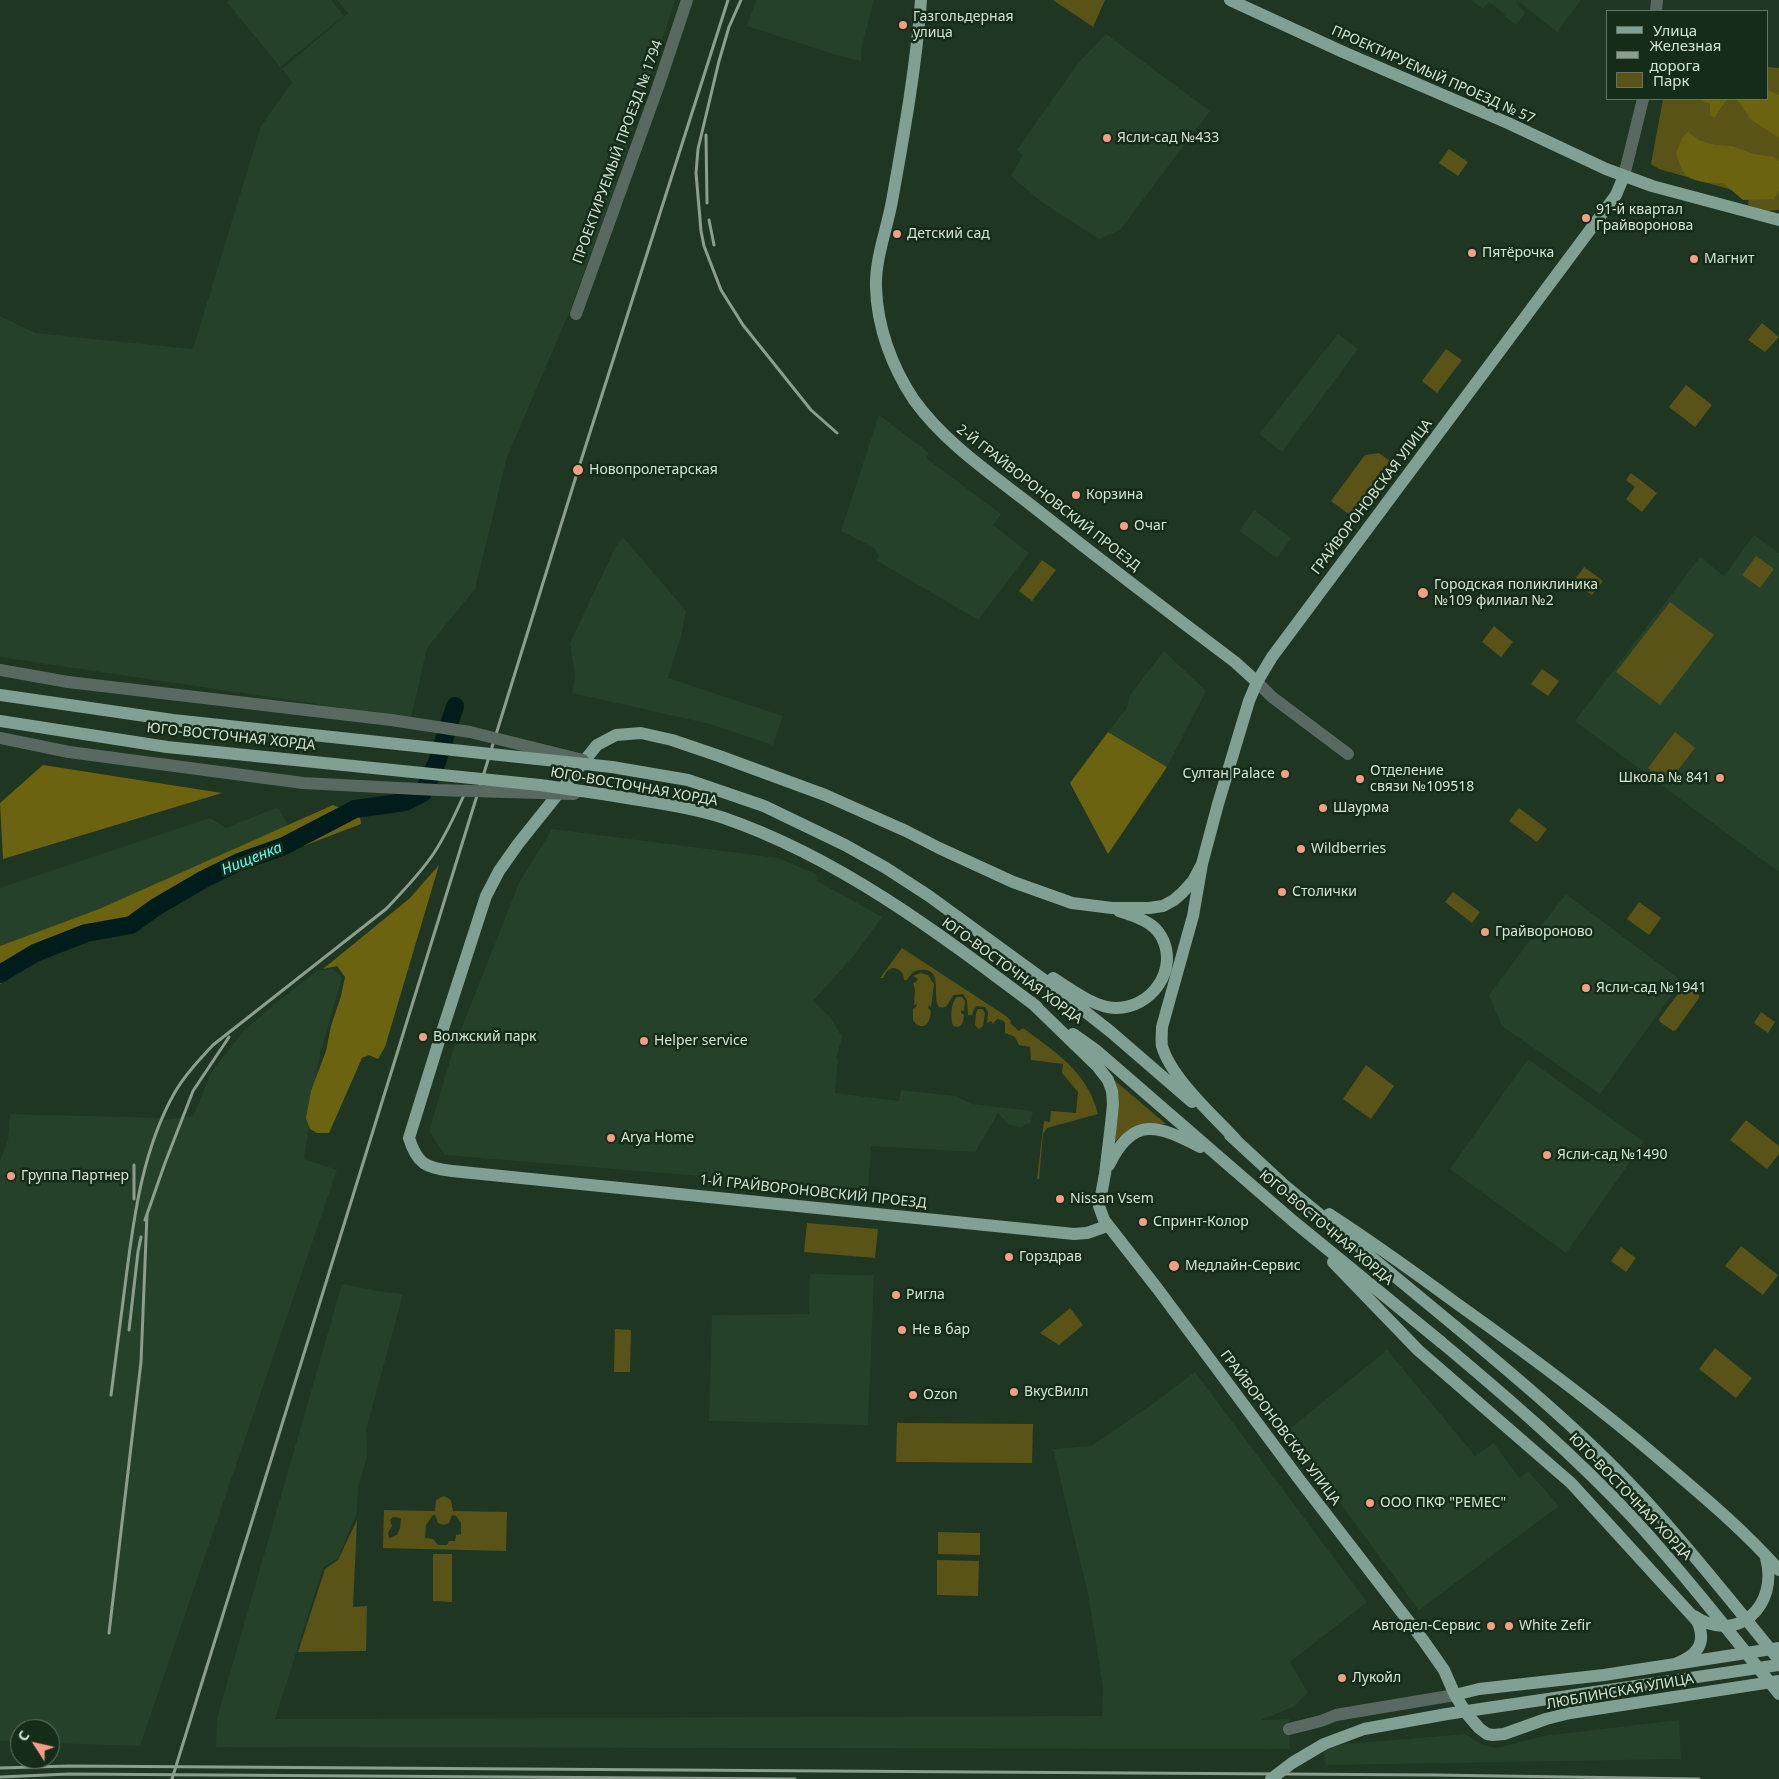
<!DOCTYPE html>
<meta charset="utf-8">
<style>
body{margin:0}
#map{position:relative;width:1779px;height:1779px;overflow:hidden;background:#1f3622;font-family:"Noto Sans",sans-serif}
canvas{display:block}
.legend{position:absolute;left:1606px;top:10px;width:162px;height:90px;box-sizing:border-box;background:#152c18;border:1px solid #627564;margin:0;padding:6px 9px;list-style:none;font-size:15px;color:#d5e3d6}
.legend li{display:flex;align-items:center;gap:10px;height:25px}
.legend b{width:25px;border:1px solid #627564}
.north{position:absolute;left:10px;top:1719px;width:50px;height:50px;box-sizing:border-box;background:#152c18;border:1px solid #627564;border-radius:50%;rotate:305deg;font-size:14px;font-weight:700;line-height:20px;text-align:center;color:#d5e3d6}
.north::after{content:'';display:block;margin:auto;width:18px;height:22px;background:#f39f85;clip-path:polygon(50% 0,100% 100%,50% 72%,0 100%)}
</style>
<div id="map">
<canvas width="1779" height="1779"></canvas>
<ul class="legend">
<li><b style="height:6px;background:#81a094"></b>Улица</li>
<li><b style="height:6px;background:#8c9e8e"></b>Железная дорога</li>
<li><b style="height:14px;background:#595318"></b>Парк</li>
</ul>
<div class="north">С</div>
</div>
<script>
const ctx = document.querySelector('canvas').getContext('2d');
ctx.lineJoin = 'round';
function paint(path, color) {
  ctx.fillStyle = color;
  ctx.fill(path, 'evenodd');
}
function stroke(path, color, width, dash) {
  ctx.strokeStyle = color;
  ctx.lineWidth = width;
  ctx.lineCap = dash ? 'butt' : 'round';
  ctx.setLineDash(dash || []);
  ctx.stroke(path);
}
function label(font, color, halo, rows, align = 'center') {
  ctx.font = font + ' "Noto Sans",sans-serif';
  ctx.lineWidth = 5;
  ctx.setLineDash([]);
  ctx.textBaseline = 'middle';
  ctx.strokeStyle = halo;
  ctx.fillStyle = color;
  for (const [text, x, y, turn = 0] of rows) {
    ctx.save();
    ctx.translate(x, y);
    ctx.rotate((+turn || 0) * Math.PI / 180);
    ctx.textAlign = isNaN(turn) ? turn : align;
    if (halo) ctx.strokeText(text, 0, 0);
    ctx.fillText(text, 0, 0);
    ctx.restore();
  }
}
paint(new Path2D(`
 M230,0H331L344,16L280,67L227,2Z
 M337,0H675L608,207L569,313L507,457L475,589L427,648L411,718L0,657V316L35,333L193,349L261,126L292,82L282,69L348,13Z
 M756,0H874L862,45L861,61L833,54L747,26Z
 M1471,0H1581L1557,32L1518,1L1516,4L1526,12L1516,25L1504,16L1505,14L1489,2L1483,9Z
 M1106,34L1210,111L1120,230L1099,239L1043,203L1011,176L1023,155L1017,150L1078,63Z
 M1338,334L1358,349L1282,452L1259,434Z
 M879,415L929,453L926,458L1001,514L993,525L1029,553L978,620L876,560L879,556L874,548L841,531Z
 M1254,510L1291,538L1277,558L1239,531Z
 M1754,535L1779,553V872L1575,721L1700,557L1724,576Z
 M623,537L686,611L681,636L668,678L783,716L773,745L710,724L572,693L575,675L570,643L616,546Z
 M1164,651L1206,691L1167,767L1108,732L1127,708L1130,695Z
 M278,807L288,826L99,909L0,946V888L210,818L226,828Z
 M552,829L778,858L816,874L817,881L882,917L856,953L813,1001L830,1017L842,1037L836,1059H838L835,1093L899,1101L901,1090L955,1096L972,1104L1033,1111L1031,1122L1021,1127L1009,1125L998,1113L975,1152L871,1146L868,1190L445,1155L429,1131L454,1047L519,883Z
 M1566,894L1682,981L1600,1094L1502,1026L1489,995L1530,940L1536,939L1541,933V926Z
 M333,969L342,977L319,1058L304,1159L337,1170L140,1746L50,1743V1729H20V1742L0,1741V1161L8,1140L10,1114L159,1118L165,1120L193,1116L212,1071L243,1032L277,1002L317,971Z
 M1528,1059L1644,1142L1566,1253L1450,1169Z
 M810,1274L874,1275L868,1425L709,1421L712,1315L809,1314Z
 M342,1284L377,1291L403,1294L366,1430L367,1457L358,1487L357,1513L338,1558L323,1568L275,1719L1102,1716L1103,1687L1088,1594L1053,1449L1091,1446L1154,1403L1195,1372L1367,1602L1290,1662L1308,1693L1293,1707L1261,1720L1289,1719L1290,1749L216,1747L217,1718Z
 M1387,1350L1475,1456L1494,1443L1519,1478L1528,1471L1559,1506L1419,1610L1287,1431Z
 M1679,1720L1681,1759L1326,1765L1322,1746L1466,1734L1482,1745L1498,1748L1543,1736Z`), '#254129');
paint(new Path2D(`
 M1053,0H1105L1093,27Z
 M1768,67L1779,68V210L1763,211L1748,205L1749,195L1659,169L1651,164L1663,99H1768Z
 M1449,149L1468,162L1458,176L1439,163Z
 M1762,323L1779,337L1765,352L1748,340Z
 M1446,349L1462,360L1437,393L1422,381Z
 M1686,385L1712,405L1695,427L1669,407Z
 M1379,453L1390,461L1350,515L1331,501L1365,455Z
 M1631,473L1657,493L1642,512L1626,499L1635,487L1626,480Z
 M1756,556L1774,569L1760,588L1742,575Z
 M1042,560L1056,570L1032,601L1019,591Z
 M1584,567L1603,581L1592,595L1573,582Z
 M1670,602L1714,635L1660,705L1616,672Z
 M1494,626L1513,642L1501,657L1482,642Z
 M1542,669L1559,681L1548,696L1531,684Z
 M1675,732L1695,748L1668,783L1648,768Z
 M1519,808L1547,829L1537,842L1509,821Z
 M1453,892L1480,912L1472,923L1445,902Z
 M1639,902L1661,918L1649,935L1627,919Z
 M902,948L1006,1016L1011,1021L1010,1023L1019,1031L1023,1028C1056,1053 1087,1071 1098,1114L1047,1128L1043,1134L1039,1179H1037L1044,1121L1050,1122L1051,1111L1076,1113L1078,1092L1062,1073L1063,1064L1031,1060L1030,1047L1019,1045L1015,1037L1005,1033V1023L1002,1020L997,1019L993,1024L991,1021L987,1023L988,1012L985,1007L977,1006L974,1009L972,1015H968L967,1000L963,994L954,995C948,1000 949,1010 939,1007C931,997 945,966 919,970C913,971 910,975 907,980H904C904,972 899,968 892,968L887,971L883,978H880Z
 M920,973L928,975L934,984L931,1007L929,1005L928,1008L931,1011C930,1020 927,1031 916,1024L913,1020V1009L916,1007L917,1004L914,1005L915,990L913,983L916,982L918,979L913,976Z
 M1684,986L1699,995V998L1676,1030L1673,1031L1660,1022L1659,1019Z
 M957,997H962L965,1001L964,1011L961,1010V1013L964,1015C963,1020 964,1026 957,1027L953,1026C950,1018 951,1002 957,997Z
 M978,1009H982L985,1013L983,1026L979,1029L975,1025L976,1013Z
 M1761,1012L1775,1022L1768,1033L1754,1023Z
 M1366,1065L1394,1086L1371,1119L1343,1099Z
 M1113,1079L1166,1124C1145,1124 1122,1130 1111,1147Z
 M1746,1120L1779,1146V1154L1767,1169L1730,1140Z
 M807,1223L878,1229L875,1258L804,1252Z
 M1741,1246L1778,1275L1763,1295L1725,1266Z
 M1621,1247L1636,1258L1626,1272L1611,1261Z
 M1070,1308L1083,1325L1059,1345L1040,1333Z
 M615,1329L631,1330L630,1372H614Z
 M1715,1348L1752,1378L1736,1398L1699,1369Z
 M897,1423L1033,1424L1032,1463L896,1462Z
 M444,1496L451,1500L453,1511L507,1512L506,1551L383,1548L384,1510L435,1511L436,1500ZM433,1515H435L438,1523L444,1525L449,1523L452,1515L456,1516L461,1523V1534L456,1535L455,1541H449L447,1545H438L433,1539L425,1538L426,1525ZM393,1517L401,1518L400,1528L397,1535L389,1538L388,1533L392,1526L390,1520Z
 M357,1520L353,1607L367,1606L366,1651L298,1652L325,1569L338,1560Z
 M938,1532L980,1533V1555L938,1554Z
 M433,1554H452V1602L433,1601Z
 M937,1560L979,1561L978,1596L937,1595Z`), '#595318');
paint(new Path2D(`
 M1768,90L1779,95V138L1750,119L1740,103L1735,99H1768Z
 M1699,99H1729L1725,102L1714,118L1710,115V104Z
 M1688,132L1699,140L1715,145L1731,146L1754,154L1774,157L1779,161V191L1774,199L1743,200L1723,183C1712,183 1692,183 1684,173C1680,167 1678,159 1676,153L1682,138Z
 M1108,732L1167,767L1108,854L1070,783Z
 M43,765L222,793L3,859L0,803Z
 M333,805L360,816L361,824L233,873L36,962L0,984V946L99,909Z
 M439,865L385,1047L378,1059L369,1055L362,1058L329,1133H317L310,1129L306,1118L311,1091L326,1051L331,1026L341,996L345,977L337,966L323,969L410,898Z`), '#6b630f');
stroke(new Path2D(`
 M0,974L35,953L86,933L131,925L156,907L204,879L239,862L284,846L355,809L405,802L423,793L437,762L455,706`), '#001d1c', 18);
stroke(new Path2D(`
 M1656,11L1657,0
 M1624,176L1643,99
 M576,314L658,87L687,0
 M0,670L68,682
 M1257,682L1272,697L1348,754
 M0,738L69,752
 M1289,1729L1321,1721L1336,1715L1455,1695`), '#596962', 12);
stroke(new Path2D(`
 M921,0C916,68 904,134 892,201C887,229 875,259 876,287C877,327 892,367 914,400C945,443 990,473 1031,505C1098,558 1167,611 1235,662L1257,682
 M1230,0L1343,52L1508,123L1606,169L1652,186L1779,220
 M612,767L688,780L764,806L845,845L886,868L929,896L1054,987L1111,1032L1192,1102
 M609,795C647,802 687,806 724,818C840,858 940,934 1037,1007
 M1053,978C1071,989 1093,1007 1115,1008C1151,1009 1180,969 1161,936C1153,921 1133,916 1119,911
 M1031,1002L1098,1067L1108,1080L1112,1091L1113,1104L1111,1124L1105,1174L1099,1206L1104,1220L1157,1288L1299,1479L1423,1640L1444,1670L1455,1695L1467,1714L1479,1728L1487,1734L1493,1735L1504,1734L1546,1719L1570,1713L1779,1681
 M1073,1034L1097,1051L1293,1221L1441,1342
 M1230,1135L1283,1184L1456,1327
 M1236,1140C1214,1116 1171,1078 1162,1046C1161,1041 1162,1033 1162,1027L1193,916L1202,864L1218,804L1249,701L1257,682L1272,657L1616,195L1624,176
 M1109,1165C1133,1115 1158,1125 1200,1147
 M1329,1214C1372,1242 1414,1272 1456,1303C1525,1352 1593,1402 1657,1457C1699,1493 1742,1528 1779,1570
 M1107,1226L1087,1233L1074,1234L452,1171C426,1168 417,1164 409,1138L439,1041L486,896L499,871L518,844L597,745L616,735L641,733L672,740L719,756L825,795L906,831L939,848L1013,882L1072,903L1112,908H1149L1163,906L1174,900L1182,893L1193,881L1202,864
 M1333,1262L1418,1350L1571,1483L1697,1621C1708,1644 1696,1656 1675,1664
 M1694,1616C1737,1645 1779,1606 1766,1558
 M1595,1692L1779,1665
 M1455,1695L1479,1689L1604,1675L1779,1648`), '#81a094', 12);
stroke(new Path2D(`
 M741,0L729,27L719,61L698,149L696,173L701,231L704,246L721,290L743,325L811,410L837,433
 M706,135L707,203
 M709,220L714,245
 M134,1165V1199
 M145,1220L165,1163L193,1091L229,1037
 M129,1330L138,1252L141,1237
 M111,1395C116,1356 121,1317 126,1278C134,1215 143,1148 175,1092C185,1075 199,1060 213,1045L386,909C403,891 420,874 434,853C447,833 457,811 467,788
 M109,1633L141,1362L147,1214
 M0,1768L69,1766L1434,1775L1699,1779
 M0,1777L69,1774L795,1779
 M172,1779L578,470L728,0`), '#8c9e8e', 3);
stroke(new Path2D(`
 M68,682L391,720L470,732L583,760
 M69,752L303,783L437,790L574,794`), '#596962', 12);
stroke(new Path2D(`
 M0,695L173,720L612,767
 M0,721L167,747L540,785L609,795
 M1456,1327C1522,1382 1590,1439 1648,1503C1694,1554 1736,1607 1779,1660
 M1441,1342C1508,1398 1574,1455 1634,1519C1685,1575 1732,1635 1779,1694
 M1271,1779L1292,1763L1324,1744L1364,1729L1447,1714L1595,1692`), '#81a094', 12);
for (const [x, y, r, color] of [
 [903,25,5,"#f39f85"],
 [1107,138,5,"#f39f85"],
 [1586,218,5,"#f39f85"],
 [897,234,5,"#f39f85"],
 [1472,253,5,"#f39f85"],
 [1694,259,5,"#f39f85"],
 [578,470,6,"#f39f85"],
 [1076,495,5,"#f39f85"],
 [1124,526,5,"#f39f85"],
 [1423,593,6,"#f39f85"],
 [1285,774,5,"#f39f85"],
 [1720,778,5,"#f39f85"],
 [1360,779,5,"#f39f85"],
 [1323,808,5,"#f39f85"],
 [1301,849,5,"#f39f85"],
 [1282,892,5,"#f39f85"],
 [1485,932,5,"#f39f85"],
 [1586,988,5,"#f39f85"],
 [423,1037,5,"#f39f85"],
 [644,1041,5,"#f39f85"],
 [611,1138,5,"#f39f85"],
 [1547,1155,5,"#f39f85"],
 [11,1176,5,"#f39f85"],
 [1060,1199,5,"#f39f85"],
 [1143,1222,5,"#f39f85"],
 [1009,1257,5,"#f39f85"],
 [1174,1266,6,"#f39f85"],
 [896,1295,5,"#f39f85"],
 [902,1330,5,"#f39f85"],
 [1014,1392,5,"#f39f85"],
 [913,1395,5,"#f39f85"],
 [1370,1503,5,"#f39f85"],
 [1491,1626,5,"#f39f85"],
 [1509,1626,5,"#f39f85"],
 [1342,1678,5,"#f39f85"]
]) {
  const dot = new Path2D();
  dot.arc(x, y, r, 0, 2 * Math.PI);
  ctx.fillStyle = color;
  ctx.fill(dot);
  stroke(dot, '#152c18', 2);
}
label('14px', '#d5e3d6', '#152c18', [
 ["Газгольдерная",913,17],
 ["улица",913,33],
 ["Ясли-сад №433",1117,138],
 ["91-й квартал",1596,210],
 ["Грайворонова",1596,226],
 ["Детский сад",907,234],
 ["Пятёрочка",1482,253],
 ["Магнит",1704,259],
 ["Новопролетарская",589,470],
 ["Корзина",1086,495],
 ["Очаг",1134,526],
 ["Городская поликлиника",1434,585],
 ["№109 филиал №2",1434,601],
 ["Отделение",1370,771],
 ["связи №109518",1370,787],
 ["Султан Palace",1275,774,"right"],
 ["Школа № 841",1710,778,"right"],
 ["Шаурма",1333,808],
 ["Wildberries",1311,849],
 ["Столички",1292,892],
 ["Грайвороново",1495,932],
 ["Ясли-сад №1941",1596,988],
 ["Волжский парк",433,1037],
 ["Helper service",654,1041],
 ["Arya Home",621,1138],
 ["Ясли-сад №1490",1557,1155],
 ["Группа Партнер",21,1176],
 ["Nissan Vsem",1070,1199],
 ["Спринт-Колор",1153,1222],
 ["Горздрав",1019,1257],
 ["Медлайн-Сервис",1185,1266],
 ["Ригла",906,1295],
 ["Не в бар",912,1330],
 ["ВкусВилл",1024,1392],
 ["Ozon",923,1395],
 ["ООО ПКФ \"РЕМЕС\"",1380,1503],
 ["Автодел-Сервис",1481,1626,"right"],
 ["White Zefir",1519,1626],
 ["Лукойл",1352,1678]
], 'left');
label('14px', '#d5e3d6', '#152c18', [
 ["ПРОЕКТИРУЕМЫЙ ПРОЕЗД № 57",1433,75,24],
 ["ПРОЕКТИРУЕМЫЙ ПРОЕЗД № 1794",618,152,-70],
 ["ГРАЙВОРОНОВСКАЯ УЛИЦА",1372,497,-53],
 ["2-Й ГРАЙВОРОНОВСКИЙ ПРОЕЗД",1048,498,38],
 ["ЮГО-ВОСТОЧНАЯ ХОРДА",231,737,6],
 ["ЮГО-ВОСТОЧНАЯ ХОРДА",634,787,10],
 ["ЮГО-ВОСТОЧНАЯ ХОРДА",1012,971,36],
 ["1-Й ГРАЙВОРОНОВСКИЙ ПРОЕЗД",813,1192,6],
 ["ЮГО-ВОСТОЧНАЯ ХОРДА",1326,1228,40],
 ["ГРАЙВОРОНОВСКАЯ УЛИЦА",1280,1428,53],
 ["ЮГО-ВОСТОЧНАЯ ХОРДА",1630,1497,46],
 ["ЛЮБЛИНСКАЯ УЛИЦА",1620,1692,-10]
]);
label('italic 15px', '#63faf3', '#152c18', [
 ["Нищенка",252,859,-22]
]);
</script>
